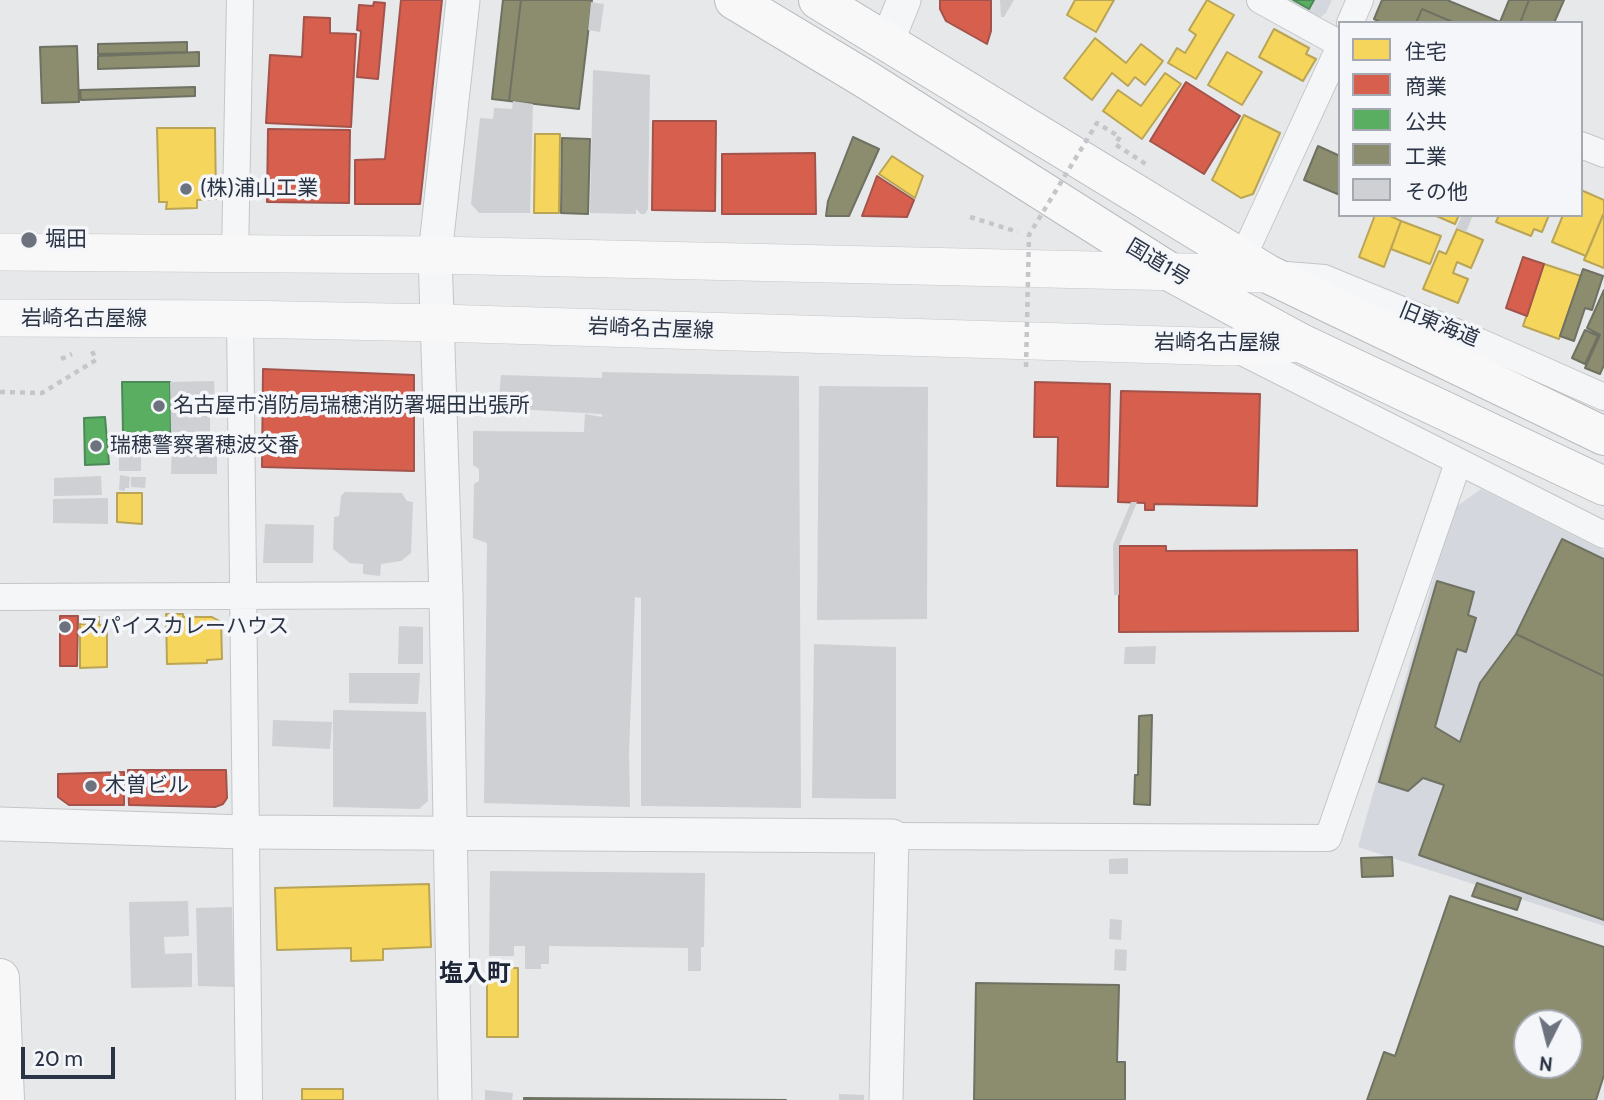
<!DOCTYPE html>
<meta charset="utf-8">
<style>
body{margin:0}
#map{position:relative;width:1604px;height:1100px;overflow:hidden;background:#e6e8ea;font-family:Cabin,"Noto Sans JP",sans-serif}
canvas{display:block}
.legend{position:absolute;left:1338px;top:21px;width:245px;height:196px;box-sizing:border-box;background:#f4f6f9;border:2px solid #a4a8b1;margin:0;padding:9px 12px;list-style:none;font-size:21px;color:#2b3445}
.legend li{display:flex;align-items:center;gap:14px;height:35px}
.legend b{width:35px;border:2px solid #a4a8b1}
.north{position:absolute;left:1513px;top:1009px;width:70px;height:70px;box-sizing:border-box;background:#f4f6f9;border:2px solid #a4a8b1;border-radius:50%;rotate:186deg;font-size:19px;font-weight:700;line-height:28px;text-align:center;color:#2b3445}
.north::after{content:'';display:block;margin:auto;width:24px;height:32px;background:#6c737f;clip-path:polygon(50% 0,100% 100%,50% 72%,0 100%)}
.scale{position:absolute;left:21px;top:1047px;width:94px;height:32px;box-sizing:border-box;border:4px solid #2b3445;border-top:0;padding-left:9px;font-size:21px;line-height:24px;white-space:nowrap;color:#2b3445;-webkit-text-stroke:5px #f4f6f9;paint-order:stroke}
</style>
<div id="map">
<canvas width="1604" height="1100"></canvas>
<ul class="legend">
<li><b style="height:19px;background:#f6d55c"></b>住宅</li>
<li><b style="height:19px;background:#d6604d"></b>商業</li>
<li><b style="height:19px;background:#5aae61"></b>公共</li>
<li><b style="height:19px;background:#8c8c6e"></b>工業</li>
<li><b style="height:19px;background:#ced0d3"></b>その他</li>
</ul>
<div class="north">N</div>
<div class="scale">20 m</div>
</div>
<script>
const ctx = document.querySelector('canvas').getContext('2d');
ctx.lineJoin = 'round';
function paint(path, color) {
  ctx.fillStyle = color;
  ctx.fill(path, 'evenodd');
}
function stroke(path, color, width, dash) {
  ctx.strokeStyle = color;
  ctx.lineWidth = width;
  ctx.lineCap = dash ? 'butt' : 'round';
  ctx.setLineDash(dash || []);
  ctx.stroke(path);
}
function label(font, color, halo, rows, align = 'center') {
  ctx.font = font + ' Cabin,"Noto Sans JP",sans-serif';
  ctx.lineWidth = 7;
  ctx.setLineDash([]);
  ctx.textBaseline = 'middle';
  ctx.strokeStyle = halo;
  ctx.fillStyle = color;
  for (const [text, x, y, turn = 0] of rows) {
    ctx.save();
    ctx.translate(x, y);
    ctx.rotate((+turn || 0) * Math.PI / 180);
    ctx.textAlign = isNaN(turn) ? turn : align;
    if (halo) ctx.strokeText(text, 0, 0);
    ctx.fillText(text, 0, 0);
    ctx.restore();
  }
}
paint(new Path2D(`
 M1281,0H1332L1326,13L1317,20Z
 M1481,489L1604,551V926L1358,847L1453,509Z`), '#d4d7dd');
const homes = new Path2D(`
 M1075,0H1114L1096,32L1067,15Z
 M1207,0L1234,15L1196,79L1168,63L1177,48L1185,53L1196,35L1189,30Z
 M1274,29L1309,48L1306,54L1316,59L1303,81L1259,57Z
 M1095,38L1126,63L1141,44L1163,61L1145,85L1135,77L1128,86L1112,73L1092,100L1064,78Z
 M1227,52L1262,72L1242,105L1208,85Z
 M1165,73L1181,84L1142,139L1103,111L1118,90L1141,106Z
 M1244,115L1280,133L1253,194L1241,198L1212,180Z
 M157,128H215L216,199L197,200V208L166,209L167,202H159Z
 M535,134H560L559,213H534Z
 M892,156L923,176L915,198L879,174Z
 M1581,190L1604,200V213L1586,256L1552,242L1563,215H1581Z
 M1375,215H1388L1401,221L1384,267L1359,257Z
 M1434,215H1459L1455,224Z
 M1499,215H1549L1542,232L1534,229L1531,236L1496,222Z
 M1603,215L1604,216V268L1584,260Z
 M1401,221L1441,236L1430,264L1391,249Z
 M1457,229L1483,240L1471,268L1457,262L1453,273L1468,279L1458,303L1423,289L1439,251L1446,254Z
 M1544,264L1581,276L1559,339L1523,326Z
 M117,493H142V524L117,522Z
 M166,614H183V617H212L221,622L222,659L207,660V663L167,664Z
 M84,617H99V625H107V667L80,668V624H85Z
 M429,884L431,947L383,949V960L351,961V948L277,950L275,888Z
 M487,968H518V1037H487Z
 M302,1089H343V1100H302Z`);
paint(homes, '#f6d55c');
stroke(homes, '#b9a555', 2);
const shops = new Path2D(`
 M401,0H442L420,204H355V160L385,159Z
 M940,0H991V31L987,44L946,21L940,9Z
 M374,2L385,3L378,79L357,77L361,31L357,30L359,5L373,6Z
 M304,17L330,18V33L356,34L351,127L266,123L270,55L302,57Z
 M1186,82L1240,116L1204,174L1150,141Z
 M653,121H716L715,211L652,210Z
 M268,129L350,130L349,203L267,202Z
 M815,153L816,214H722V154Z
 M877,176L914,200L907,217L862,216Z
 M1523,257L1544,264L1527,316L1506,308Z
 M263,369L414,375V471L262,467Z
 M1035,382L1110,384L1108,487L1057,486L1058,437H1034Z
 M1121,391L1260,394L1257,506L1154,504V510H1145V503L1118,502Z
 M1119,546H1166V551L1357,550L1358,631L1119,632Z
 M60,616H78L77,666H60Z
 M128,770H226L227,798L223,804L215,807L129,805Z
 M124,772V805H69L58,797V774Z`);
paint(shops, '#d6604d');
stroke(shops, '#a3534b', 2);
const public = new Path2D(`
 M1293,0H1314L1309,9Z
 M122,382H170L171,432L123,433Z
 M105,417L109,464L85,465L84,418Z`);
paint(public, '#5aae61');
stroke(public, '#4c8959', 2);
const industry = new Path2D(`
 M503,0H521L509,101L492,99Z
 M521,0H592L579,109L509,101Z
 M1382,0H1447L1500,22L1509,0H1529L1520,23H1455L1422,9L1416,23H1382L1374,19Z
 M1529,0H1564L1554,23H1520Z
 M1422,9L1455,23H1416Z
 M187,42V52L98,54V44Z
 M77,46L79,102L42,103L40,47Z
 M199,52V66L98,69V56Z
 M195,87V96L81,100L80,90Z
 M853,137L879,149L849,216H826L828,201Z
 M562,138L590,139L588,214L561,213Z
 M1318,146L1340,156V195L1304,180Z
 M1583,269L1603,276L1592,310L1585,308L1574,341L1560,336Z
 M1604,290V365L1600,374L1585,368L1600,335L1587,328Z
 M1585,330L1598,336L1585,364L1572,358Z
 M1562,539L1604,559V676L1516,634Z
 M1437,581L1474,592L1468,615L1476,618L1466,652L1457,649L1435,727L1460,742L1480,683L1516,634L1604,676V920L1419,855L1444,785L1423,778L1408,791L1379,782Z
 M1152,715L1150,805L1134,804L1135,775H1138L1139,716Z
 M1392,857L1393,876L1362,877L1361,858Z
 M1477,883L1521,898L1517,910L1472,896Z
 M1450,896L1604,947V1075L1596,1100H1367L1384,1052L1395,1056ZM1527,1023H1569V1065H1527Z
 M976,983L1119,985L1117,1062H1125V1100H974Z
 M524,1098L786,1100H524Z`);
paint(industry, '#8c8c6e');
stroke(industry, '#6f7262', 2);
paint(new Path2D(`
 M1000,0H1014L1004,17H1001Z
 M591,2L604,4L600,32L588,30Z
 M593,70L650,75L648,209L645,214H641L636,209V214L590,213Z
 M513,101L533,104L530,213H479L471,204L480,118L493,119L494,108L512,109Z
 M1462,215H1473L1466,232L1456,228Z
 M602,372L799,376L801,808L641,806V598L635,597L629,752L630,807L484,803L487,543L473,538L474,484L479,481V469L473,465V431L584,432L585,414L602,417V414L498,408L501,375L602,378Z
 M214,381L215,409H210V432H171L170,382Z
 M819,386L928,387L927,619L817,620Z
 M217,439V474H171L172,445L190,446L191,440Z
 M119,441L141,442V471H119Z
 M120,475L130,477L129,488H125V491L119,490Z
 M101,476L102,495L54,496V478Z
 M131,477H146L145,488L131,487Z
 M345,492L402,493L407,501L413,502L411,553L401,561L381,564L380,576L363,574V564L350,563L333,549L334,517L339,516L341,496Z
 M108,498V524L53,523V499Z
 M1131,502H1137L1119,546V595H1114L1113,545Z
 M265,524L314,525L313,563H263Z
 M399,626L423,627V664H398Z
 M814,644L896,647V799L812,798Z
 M1156,646L1155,664H1124L1125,647Z
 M349,673H420L418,704L349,703Z
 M333,710L426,712L428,801L419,809L333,807Z
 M273,720L332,722L330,749L272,746Z
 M1128,858V874H1109V859Z
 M490,871L705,873L704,947H701V971H688V948L549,946V964H541V969H525V946H514V956H489Z
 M188,901L189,936L164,937L165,954L192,953V987L131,988L129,902Z
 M232,907L234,987L198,986L196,908Z
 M1110,919L1122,920L1121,940L1109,939Z
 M1115,949L1127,950L1126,971L1114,970Z
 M485,1090L513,1093L512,1100H485Z
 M839,1094L864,1095V1100H839Z`), '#ced0d3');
const minor = new Path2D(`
 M1260,0L1340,44
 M1350,23L1360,0
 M1581,145L1604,154
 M235,254L240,0
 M1242,259L1340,46
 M1287,275L1324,278L1480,342L1604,397
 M240,319L249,1100
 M1234,348L1604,535
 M0,597L446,595
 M892,836L1328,838L1458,463`);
const tertiary = new Path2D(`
 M887,42L904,0
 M0,824L244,832L892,836L886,1100
 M455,1100L446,595L435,255L463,0`);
const secondary = new Path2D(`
 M0,252L435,255L1268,274
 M0,318L240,319L439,323L1232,347L1301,343`);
const primary = new Path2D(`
 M0,978L5,1100`);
const trunk = new Path2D(`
 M734,0L867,80L1170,272L1301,343L1604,486
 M818,0L1268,274L1604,436`);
stroke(minor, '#c4c6c8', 28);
stroke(tertiary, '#c4c6c8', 35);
stroke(secondary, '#c4c6c8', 38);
stroke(primary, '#c2c5c8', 40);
stroke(trunk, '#b8bbbf', 40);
stroke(new Path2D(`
 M970,217L1018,232
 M61,359L72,354
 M0,392L42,393L96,360L92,351`), '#c5c6ca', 4.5, [5, 5]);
stroke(minor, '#f5f6f7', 26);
stroke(tertiary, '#f5f6f7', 33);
stroke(secondary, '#f8f8f8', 37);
stroke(primary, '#f8f8f8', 38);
stroke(trunk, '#f8f8f8', 38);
stroke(new Path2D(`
 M1026,367L1029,235L1097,123L1120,137L1115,144L1147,165`), '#c5c6ca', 4.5, [5, 5]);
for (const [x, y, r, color] of [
 [186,189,7,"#6c737f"],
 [29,240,9,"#6c737f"],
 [159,406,7,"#6c737f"],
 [96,446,7,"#6c737f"],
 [65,627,7,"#6c737f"],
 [91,786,7,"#6c737f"]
]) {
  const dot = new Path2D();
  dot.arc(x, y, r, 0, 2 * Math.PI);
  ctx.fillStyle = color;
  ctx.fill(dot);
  stroke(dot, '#f4f6f9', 2.5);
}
label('21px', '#2b3445', '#f4f6f9', [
 ["(株)浦山工業",200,189],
 ["堀田",45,240],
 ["名古屋市消防局瑞穂消防署堀田出張所",173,406],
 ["瑞穂警察署穂波交番",110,446],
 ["スパイスカレーハウス",79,627],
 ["木曽ビル",105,786]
], 'left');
label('21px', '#2b3445', '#f4f6f9', [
 ["国道1号",1158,263,31],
 ["岩崎名古屋線",84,319],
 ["旧東海道",1439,325,22],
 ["岩崎名古屋線",651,329,2],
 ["岩崎名古屋線",1217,343]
]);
label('bold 24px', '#1d2536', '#f4f6f9', [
 ["塩入町",475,974]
]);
</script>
